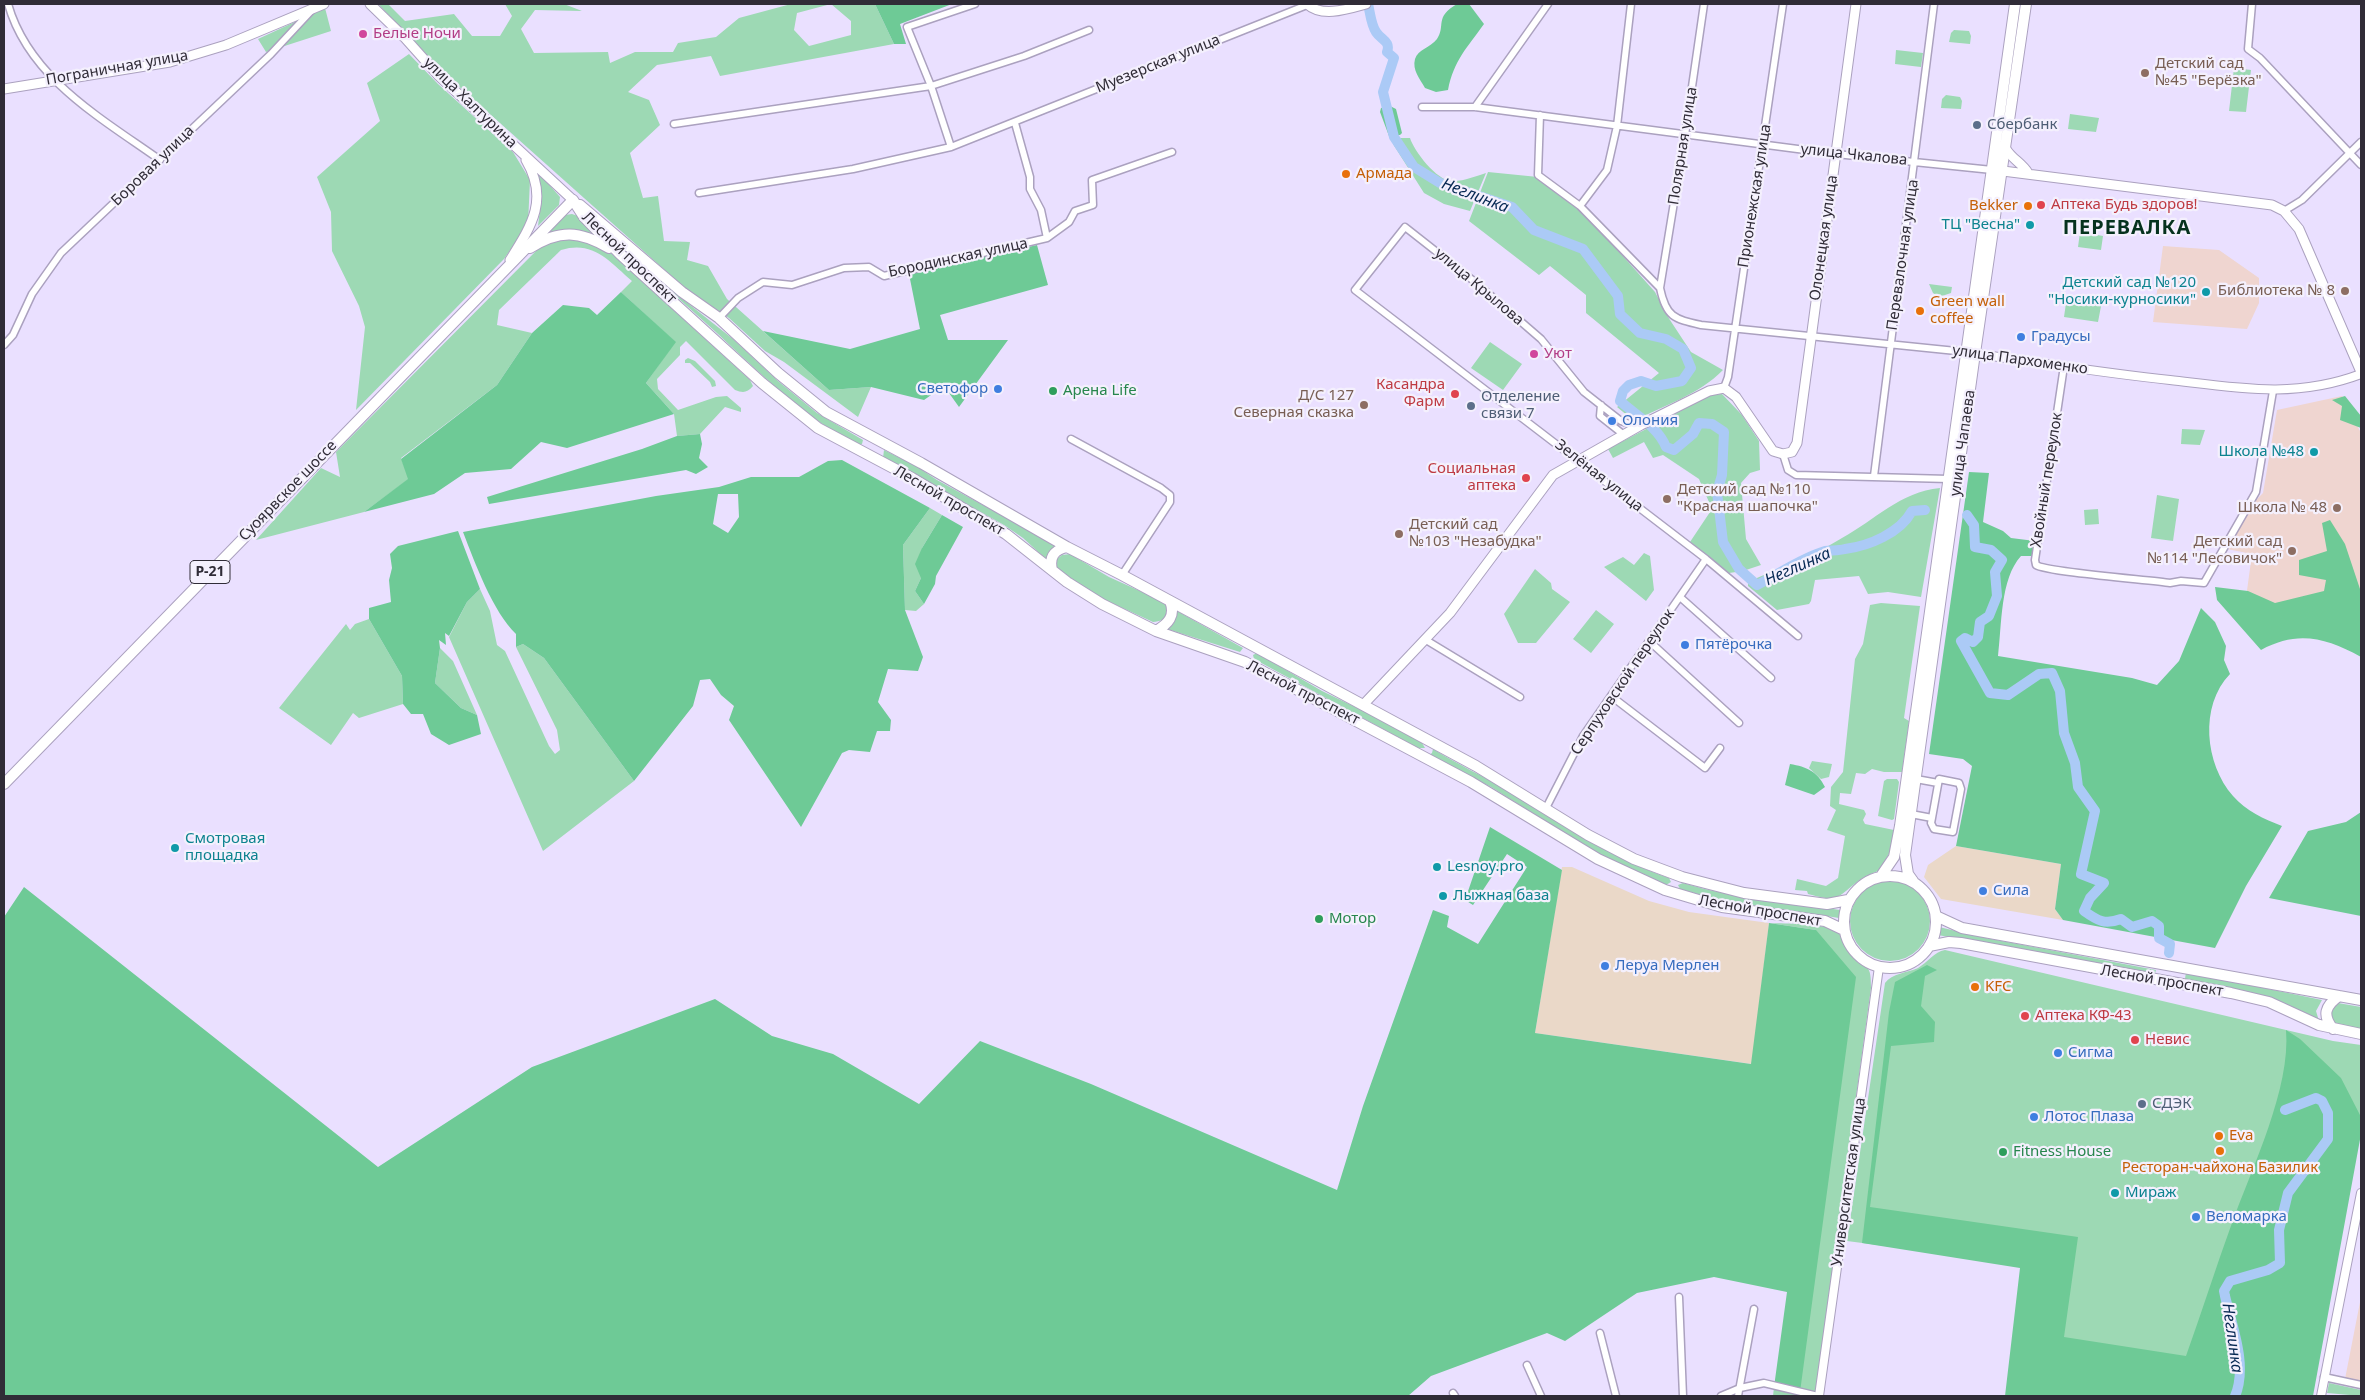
<!DOCTYPE html>
<meta charset="utf-8">
<style>
body{margin:0}
#map{position:relative;width:2365px;height:1400px;overflow:hidden;background:#eae0ff;font-family:"Noto Sans",sans-serif}
canvas{display:block}
.frame{position:absolute;inset:0;border:5px solid #302c37;pointer-events:none}
</style>
<div id="map">
<canvas width="2365" height="1400"></canvas>
<div class="frame"></div>
</div>
<script>
const ctx = document.querySelector('canvas').getContext('2d');
ctx.lineJoin = 'round';
function paint(path, color) {
  ctx.fillStyle = color;
  ctx.fill(path, 'evenodd');
}
function stroke(path, color, width, dash) {
  ctx.strokeStyle = color;
  ctx.lineWidth = width;
  ctx.lineCap = dash ? 'butt' : 'round';
  ctx.setLineDash(dash || []);
  ctx.stroke(path);
}
function label(font, color, halo, rows, align = 'center') {
  ctx.font = font + ' "Noto Sans",sans-serif';
  ctx.lineWidth = 4.5;
  ctx.setLineDash([]);
  ctx.textBaseline = 'middle';
  ctx.strokeStyle = halo;
  ctx.fillStyle = color;
  for (const [text, x, y, turn = 0] of rows) {
    ctx.save();
    ctx.translate(x, y);
    ctx.rotate((+turn || 0) * Math.PI / 180);
    ctx.textAlign = isNaN(turn) ? turn : align;
    if (halo) ctx.strokeText(text, 0, 0);
    ctx.fillText(text, 0, 0);
    ctx.restore();
  }
}
paint(new Path2D(`
 M1956,846L2061,864L2055,909L2063,920L1941,899L1924,877L1928,865Z
 M1562,867H1572L1649,901L1689,912L1769,923L1752,1064L1535,1033Z`), '#ead8c8');
paint(new Path2D(`
 M2163,246L2219,250L2259,278V303L2247,329L2153,322Z
 M2342,396L2361,433V611L2245,605L2252,554L2227,549L2251,505L2263,493L2277,410Z
 M2361,1297V1382L2345,1379Z`), '#efd5d0');
paint(new Path2D(`
 M378,4H388L405,21L454,14L472,36H500L512,16L505,4H564L582,11L535,10L521,29L534,53L608,52L610,63L635,52H673L678,43L716,37L739,18L791,4H875L894,44L720,76L711,56L657,65L628,92L649,100L660,125L630,153L643,198L658,196L664,241L690,242L687,260L708,266L727,299L829,390L871,387L858,417L784,362L765,351L729,318L686,289L445,74ZM831,4L851,21V35L809,46L794,30L797,13Z
 M325,8L331,31L266,52L258,39Z
 M1954,30L1969,31L1971,36L1970,44L1949,42L1951,33Z
 M1896,50L1923,53L1921,67L1895,64Z
 M409,54L438,84L513,152L530,180L528,224L504,259L356,410L365,327L359,306L332,251L331,212L317,177L380,121L367,83Z
 M2234,68L2251,70L2246,112L2229,111Z
 M1946,95L1960,97L1962,101L1961,109L1941,108L1942,99Z
 M2070,114L2099,118L2096,132L2068,129Z
 M1401,138H1410C1414,151 1437,181 1452,181C1462,182 1476,176 1486,173L1470,211L1444,204L1424,193L1393,144Z
 M537,171L560,197L559,205L538,226L540,209Z
 M1488,172L1538,177L1588,217L1655,292L1668,317L1691,352L1723,370C1700,394 1663,406 1634,421L1617,407L1659,373L1586,313V295L1550,266L1539,275L1469,221Z
 M572,214L578,216L598,237L544,236L565,215Z
 M601,228L666,286L733,339L778,381L817,413L863,440L862,444L858,446C801,414 765,378 718,334C680,299 640,265 601,231Z
 M2080,232L2103,236L2101,250L2078,247Z
 M569,237L590,241L610,252L750,380L753,386C747,393 743,393 735,390L686,341L680,347V355L657,379L658,389L678,410L716,397L727,396L741,408V412L725,407L700,434L677,436L674,414L646,383L675,342L621,292L632,281C609,261 593,240 561,250L499,310L497,325L532,333L497,385L401,458L409,479L364,512L256,540L321,468L340,477L336,452L537,250L555,240Z
 M1929,284L1952,287L1951,293L1939,297L1933,293Z
 M2067,296L2102,301L2098,322L2064,317Z
 M1490,342L1522,364L1503,390L1471,368Z
 M688,358L695,361L715,381L716,386L712,387L710,382L690,363H685V360Z
 M1722,394L1742,415L1759,441L1760,470L1750,473L1741,483L1746,539L1761,565L1743,571L1729,573L1690,542L1712,509L1699,479L1663,455L1653,458L1644,442L1613,458L1608,449L1711,395Z
 M2182,429L2205,430L2200,445L2181,444Z
 M884,450L916,466L937,480L1056,545L1049,554L1047,560L1023,538L1004,525L883,458Z
 M1940,488L1921,597L1888,592L1868,594L1859,576L1815,580L1811,601L1809,604L1777,610L1748,586V582C1779,568 1813,556 1842,538C1875,520 1900,492 1940,488Z
 M2157,495L2179,499L2173,541L2151,538Z
 M930,508L942,515L922,548L921,578L915,591L924,604L916,611L905,610L903,545Z
 M2098,509L2099,524L2085,525L2084,510Z
 M1644,553L1650,556L1654,590L1646,601L1604,567L1623,557L1634,565Z
 M1070,554L1109,577L1162,601C1174,612 1167,621 1153,622L1101,598L1060,573L1056,568L1057,559L1062,555Z
 M1535,569L1551,583L1552,589L1570,602L1536,643H1518L1504,614Z
 M480,589L490,611L497,645L505,651L549,746L555,754L560,750L557,730L516,647L523,644L544,658L634,781L543,851L449,637L467,602Z
 M1881,603L1920,606L1904,718L1909,721L1902,772H1884L1872,769L1865,774L1856,773L1851,794L1840,793L1839,804L1864,810L1866,814L1863,820L1865,824L1894,830L1890,852L1882,866V869C1874,873 1864,876 1857,882C1834,900 1839,902 1808,894L1807,891L1795,890L1797,879L1826,886L1838,878L1845,836L1827,830L1836,810L1830,806L1831,787L1843,772L1855,659L1863,644L1870,605Z
 M1596,610L1614,624L1591,653L1573,639Z
 M1177,611L1243,648L1240,652L1167,629L1173,624Z
 M369,619L402,676L403,704L359,718L353,713L331,745L279,708L346,624L350,630L355,624Z
 M440,648L453,661L477,715L461,708L435,683Z
 M1257,653L1322,691L1376,717L1422,743L1425,748H1418L1254,659L1253,655Z
 M1433,749C1457,764 1483,776 1507,790C1559,822 1610,858 1669,878L1671,882L1666,885L1593,851L1491,787L1429,755L1432,753Z
 M1812,761L1832,764L1829,777L1821,779L1809,768Z
 M1887,779H1897L1899,782L1894,819L1892,820L1878,816L1884,781Z
 M1850 921a40 40 0 1 1 80 0a40 40 0 1 1-80 0Z
 M1683,883C1736,899 1785,902 1840,910L1839,918C1785,909 1732,905 1680,889L1678,885Z
 M1769,923C1787,924 1822,922 1837,932C1845,937 1849,950 1855,957C1868,972 1871,963 1871,988L1815,1396H1773L1774,1387L1799,1392L1816,930Z
 M1939,927L1986,938L2156,970L2154,977L1938,935Z
 M1945,950L2333,1041L2361,1045V1121L2249,1396H2011L2023,1264L1847,1241L1885,983C1892,973 1907,973 1918,968C1928,962 1934,952 1945,950Z
 M2186,972L2322,1000L2316,1011L2319,1021L2268,1000L2185,979Z
 M2338,1003L2361,1007V1031L2334,1026L2327,1019L2330,1008Z
 M2329,1383L2361,1390V1396L2327,1393Z`), '#9dd9b4');
paint(new Path2D(`
 M875,4H952L900,24L906,44H894Z
 M1457,4H1469L1484,24C1467,48 1454,60 1448,90L1436,92L1425,88C1420,79 1412,70 1415,59C1418,49 1430,48 1437,39C1446,26 1434,17 1457,4Z
 M1390,106L1396,109L1402,133L1400,135L1389,136L1380,112L1381,108Z
 M1037,245L1048,285L940,315L948,340H1008L959,407L944,386L924,400L871,387L829,390L763,331L850,349L920,329L909,274Z
 M621,292L676,342L646,383L674,414L567,448L541,442L511,469L465,473L434,494L364,512L408,479L401,459L497,385L532,333L563,305L589,308L597,315Z
 M2345,396L2361,416V428L2340,420L2342,406L2332,400Z
 M700,434L702,444L699,458L708,467L696,474L686,470L489,504L487,497L642,449L677,436Z
 M842,460L930,508L903,545L905,610L923,657L918,671L888,669L878,702L891,720L890,731H877L870,752L849,750L842,753L801,827L729,720L734,706L721,695L710,679L700,680L693,706L634,781L544,658L523,644L516,647V634C493,612 475,563 463,532L656,496L719,487L751,477H799L828,461ZM718,494H738L739,517L728,533L713,524Z
 M1969,472L1989,473L1983,522L2003,531L2011,538L2035,541L2033,556H2021C2000,579 2002,625 1998,656L2132,678L2157,685L2179,661L2201,608L2215,622L2226,646L2224,660L2230,674C2199,706 2205,764 2233,796C2246,811 2264,819 2282,826L2246,886L2215,948L2063,920L2055,909L2061,864L1956,846L1972,766L1963,759L1929,754Z
 M942,515L963,527L936,576L935,584L924,604L915,591L921,578L915,564L922,548Z
 M2330,520L2345,544L2361,592V657C2326,638 2298,630 2261,650L2217,600L2215,587L2248,591L2275,603L2324,591L2326,580L2299,575V560L2327,551L2322,523Z
 M458,531L480,589L467,602L449,636L445,633L446,645L439,640L440,648L435,683L461,708L477,715L481,734L449,745L431,734L423,714H411L403,704L402,676L369,619V608L391,602L389,580L392,568L390,554L398,546Z
 M1790,764C1807,767 1817,771 1825,787L1814,795L1785,785Z
 M2361,812V916L2269,898L2308,831L2346,822Z
 M1490,827L1562,870L1535,1033L1751,1064L1769,923L1816,930L1856,977L1800,1392L1774,1387L1787,1292L1714,1277L1637,1293L1565,1341L1547,1333L1431,1376L1408,1396H4V917L24,887L378,1167L532,1067L715,999L772,1036L833,1054L919,1104L980,1041L1091,1084L1337,1190L1363,1106L1433,910L1449,916L1447,927L1478,944L1527,867L1507,854L1473,905L1465,900Z
 M1927,965L1937,970L1925,976L1921,1006L1935,1022L1934,1042L1891,1046L1870,1207L2078,1237L2064,1337L2186,1356C2202,1311 2216,1267 2232,1223C2252,1168 2291,1088 2286,1030L2300,1039L2341,1078L2361,1117V1134L2313,1396H2005L2020,1268L1862,1243L1889,1012L1895,982Z`), '#6eca96');
stroke(new Path2D(`
 M1368,4C1370,12 1371,25 1376,32C1381,40 1391,41 1387,52L1394,58L1383,92L1394,137L1414,167L1440,183L1512,207L1534,230L1583,249L1618,296L1620,314L1640,333L1666,339L1683,349L1691,368L1682,381L1656,386L1641,381L1629,385L1623,391L1620,401C1637,416 1658,427 1666,447L1674,450L1693,434L1699,423L1712,424L1724,432L1722,475L1717,492L1723,542L1739,569L1757,585C1779,574 1801,558 1825,551C1831,550 1838,551 1845,549C1869,546 1900,533 1912,511L1925,510
 M1967,515L1974,525L1975,547L1991,550L2002,560L1995,572L1997,596L1989,616L1980,622L1978,637L1973,642L1965,638L1961,641L1990,693L2008,695L2039,674L2052,673L2060,691L2064,733L2075,763L2078,787L2095,811L2081,874L2104,883L2090,898L2084,911C2098,921 2105,925 2121,919L2132,927L2152,921L2159,926V938L2170,944L2169,953
 M2235,1396C2248,1366 2232,1326 2225,1296L2224,1291L2230,1281L2268,1270L2280,1263L2279,1230L2288,1193L2328,1139V1113L2322,1101L2316,1098L2285,1110`), '#abcaf6', 10);
const minor = new Path2D(`
 M8,4C29,78 101,118 160,160
 M2252,4L2248,49L2260,58L2361,165
 M1422,107H1475L1836,154L1992,170
 M1475,107L1548,4
 M1540,115L1538,175L1580,206L1660,288C1666,317 1674,319 1701,325L1966,352
 M1015,123L1030,177V189L1041,210L1047,238
 M674,124L931,86L1024,56L1089,30
 M951,147L931,86L907,27L975,4
 M699,193L853,169L951,147L1307,5
 M1580,206L1607,170L1617,126L1631,4
 M2284,211L2302,200L2361,142
 M1660,288L1685,135L1704,4
 M719,318L738,298L763,282L792,285L844,268L869,267L884,276L1047,238L1069,222L1075,211L1093,205L1092,180L1172,152
 M4,345L13,335L32,294L61,253L271,54L312,10
 M2064,366L2035,560L2036,565C2046,572 2150,580 2170,583L2181,581L2204,583L2256,492L2273,391
 M1724,388L1728,377L1783,4
 M1601,405L1600,416L1624,435
 M1638,427L1621,421L1584,392L1541,339L1475,282L1405,227L1355,290L1706,559L1798,636
 M1071,439L1161,488L1170,495V502L1122,575
 M1783,454L1788,470L1796,475L1949,479
 M1874,476L1934,4
 M1680,597L1771,678
 M1426,640L1520,697
 M1649,641L1739,723
 M1611,696L1705,768L1720,748
 M1916,779L1938,783
 M1546,808L1583,736L1706,559
 M1911,814L1932,818L1939,779L1959,783L1961,789L1953,832L1934,829L1931,823L1932,818
 M1679,1297L1683,1396
 M1600,1333L1616,1396
 M1527,1365L1541,1396
 M2324,1377L2361,1385
 M1453,1393L1455,1396
 M1721,1396L1740,1388L1764,1383L1818,1396
 M1738,1396L1754,1309`);
const tertiary = new Path2D(`
 M1970,353C2037,362 2103,373 2170,380C2238,388 2295,399 2361,374
 M1819,1396L1879,967
 M2321,1396L2361,1193`);
const secondary = new Path2D(`
 M370,4L405,38L439,76L573,200
 M1307,4C1322,18 1348,9 1366,4
 M4,89L170,62L226,45L324,4
 M2006,149C2012,159 2022,163 2028,173
 M1995,170L2272,205L2284,211L2299,229L2361,372
 M510,260C532,225 549,199 526,160
 M1363,705L1450,613L1553,475L1641,425L1709,391L1724,388L1736,397L1773,451L1783,454L1792,452L1797,443L1856,4`);
const primary = new Path2D(`
 M573,200L584,217L620,254L762,383L818,428L912,478L1006,534L1067,582L1102,604L1156,631L1245,662L1471,782L1598,859L1665,890L1722,907L1825,921L1844,930
 M580,205L682,292L719,318L778,373L826,412L921,463L1067,547L1122,575L1476,766L1588,835L1634,859L1682,877L1744,893L1827,904L1848,900
 M530,248C560,229 580,231 609,248
 M1052,570C1049,557 1054,550 1067,547
 M1156,631C1168,624 1176,616 1170,601
 M4,784L573,200
 M1844 922a46 46 0 1 1 92 0a46 46 0 1 1-92 0Z
 M1881,876L1894,857L1900,826L2015,4
 M1913,881L1908,874L1905,855L1975,353L2026,4
 M1936,916L1962,928L2361,1000
 M1929,946L1949,942L1961,943L2231,993L2269,1002L2319,1025L2361,1034
 M2333,1029C2322,1015 2325,1006 2339,996`);
stroke(minor, '#aba1bf', 9);
stroke(tertiary, '#aba1bf', 10);
stroke(secondary, '#aba1bf', 11);
stroke(primary, '#aba1bf', 12);
stroke(minor, '#fff', 6);
stroke(tertiary, '#fff', 8);
stroke(secondary, '#fff', 9);
stroke(primary, '#fff', 10);
for (const [x, y, r, color] of [
 [363,34,5,"#d1479c"],
 [2145,73,5,"#8d6e63"],
 [1977,125,5,"#5c6f8a"],
 [1346,174,5,"#e8710a"],
 [2041,205,5,"#e0444e"],
 [2028,206,5,"#e8710a"],
 [2030,225,5,"#0f9aa8"],
 [2345,291,5,"#8d6e63"],
 [2206,292,5,"#0f9aa8"],
 [1920,311,5,"#e8710a"],
 [2021,337,5,"#3f7fe0"],
 [1534,354,5,"#d1479c"],
 [998,389,5,"#3f7fe0"],
 [1053,391,5,"#2e9e5b"],
 [1455,394,5,"#e0444e"],
 [1364,405,5,"#8d6e63"],
 [1471,406,5,"#5c6f8a"],
 [1612,421,5,"#3f7fe0"],
 [2314,452,5,"#0f9aa8"],
 [1526,478,5,"#e0444e"],
 [1667,499,5,"#8d6e63"],
 [2337,508,5,"#8d6e63"],
 [1399,534,5,"#8d6e63"],
 [2292,551,5,"#8d6e63"],
 [1685,645,5,"#3f7fe0"],
 [175,848,5,"#0f9aa8"],
 [1437,867,5,"#0f9aa8"],
 [1983,891,5,"#3f7fe0"],
 [1443,896,5,"#0f9aa8"],
 [1319,919,5,"#2e9e5b"],
 [1605,966,5,"#3f7fe0"],
 [1975,987,5,"#e8710a"],
 [2025,1016,5,"#e0444e"],
 [2135,1040,5,"#e0444e"],
 [2058,1053,5,"#3f7fe0"],
 [2142,1104,5,"#5c6f8a"],
 [2034,1117,5,"#3f7fe0"],
 [2219,1136,5,"#e8710a"],
 [2220,1151,5,"#e8710a"],
 [2003,1152,5,"#2e9e5b"],
 [2115,1193,5,"#0f9aa8"],
 [2196,1217,5,"#3f7fe0"]
]) {
  const dot = new Path2D();
  dot.arc(x, y, r, 0, 2 * Math.PI);
  ctx.fillStyle = color;
  ctx.fill(dot);
  stroke(dot, '#f4f0fd', 2);
}
for (const [x, y, w] of [
 [210,572,40]
]) {
  const box = new Path2D();
  box.roundRect(x - w / 2, y - 11.5, w, 23, 4);
  ctx.fillStyle = '#f4f0fd';
  ctx.fill(box);
  stroke(box, '#302c37', 1);
}
label('bold 14px', '#302c37', null, [
 ["Р-21",210,572]
]);
label('15px', '#b23c85', '#f4f0fd', [
 ["Белые Ночи",373,34],
 ["Уют",1544,354]
], 'left');
label('15px', '#302c37', '#f4f0fd', [
 ["Муезерская улица",1158,64,-22],
 ["Пограничная улица",117,68,-10],
 ["улица Халтурина",470,103,44],
 ["Полярная улица",1683,146,-81],
 ["улица Чкалова",1854,155,6],
 ["Боровая улица",153,166,-44],
 ["Прионежская улица",1755,196,-81],
 ["Олонецкая улица",1824,238,-82],
 ["Перевалочная улица",1903,255,-82],
 ["Лесной проспект",629,258,44],
 ["Бородинская улица",958,258,-12],
 ["улица Крылова",1479,287,40],
 ["улица Пархоменко",2020,360,8],
 ["улица Чапаева",1963,443,-82],
 ["Зелёная улица",1599,476,38],
 ["Хвойный переулок",2047,480,-81],
 ["Суоярвское шоссе",288,491,-46],
 ["Лесной проспект",949,501,30],
 ["Серпуховской переулок",1623,682,-56],
 ["Лесной проспект",1303,693,27],
 ["Лесной проспект",1760,911,10],
 ["Лесной проспект",2162,981,10],
 ["Университетская улица",1849,1182,-82]
]);
label('15px', '#785e54', '#f4f0fd', [
 ["Детский сад",2155,64,"left"],
 ["№45 \"Берёзка\"",2155,81,"left"],
 ["Библиотека № 8",2335,291],
 ["Д/С 127",1354,396],
 ["Северная сказка",1354,413],
 ["Детский сад №110",1677,490,"left"],
 ["\"Красная шапочка\"",1677,507,"left"],
 ["Школа № 48",2327,508],
 ["Детский сад",1409,525,"left"],
 ["№103 \"Незабудка\"",1409,542,"left"],
 ["Детский сад",2282,542],
 ["№114 \"Лесовичок\"",2282,559]
], 'right');
label('15px', '#4e5e75', '#f4f0fd', [
 ["Сбербанк",1987,125],
 ["Отделение",1481,397],
 ["связи 7",1481,414],
 ["СДЭК",2152,1104]
], 'left');
label('15px', '#c56008', '#f4f0fd', [
 ["Армада",1356,174],
 ["Bekker",2018,206,"right"],
 ["Green wall",1930,302],
 ["coffee",1930,319],
 ["KFC",1985,987],
 ["Eva",2229,1136],
 ["Ресторан-чайхона Базилик",2220,1168,"center"]
], 'left');
label('15px', '#be3a42', '#f4f0fd', [
 ["Аптека Будь здоров!",2051,205],
 ["Касандра",1445,385,"right"],
 ["Фарм",1445,402,"right"],
 ["Социальная",1516,469,"right"],
 ["аптека",1516,486,"right"],
 ["Аптека КФ-43",2035,1016],
 ["Невис",2145,1040]
], 'left');
label('15px', '#0d838f', '#f4f0fd', [
 ["ТЦ \"Весна\"",2020,225,"right"],
 ["Детский сад №120",2196,283,"right"],
 ["\"Носики-курносики\"",2196,300,"right"],
 ["Школа №48",2304,452,"right"],
 ["Смотровая",185,839],
 ["площадка",185,856],
 ["Lesnoy.pro",1447,867],
 ["Лыжная база",1453,896],
 ["Мираж",2125,1193]
], 'left');
label('15px', '#366cbe', '#f4f0fd', [
 ["Градусы",2031,337],
 ["Светофор",988,389,"right"],
 ["Олония",1622,421],
 ["Пятёрочка",1695,645],
 ["Сила",1993,891],
 ["Леруа Мерлен",1615,966],
 ["Сигма",2068,1053],
 ["Лотос Плаза",2044,1117],
 ["Веломарка",2206,1217]
], 'left');
label('15px', '#27864d', '#f4f0fd', [
 ["Арена Life",1063,391],
 ["Мотор",1329,919],
 ["Fitness House",2013,1152]
], 'left');
label('italic 16px', '#062853', '#f4f0fd', [
 ["Неглинка",1475,196,21],
 ["Неглинка",1798,567,-24],
 ["Неглинка",2232,1338,82]
]);
ctx.letterSpacing = '1px';
label('bold 20px', '#06321e', '#f4f0fd', [
 ["ПЕРЕВАЛКА",2127,228]
]);
ctx.letterSpacing = '0px';
</script>
